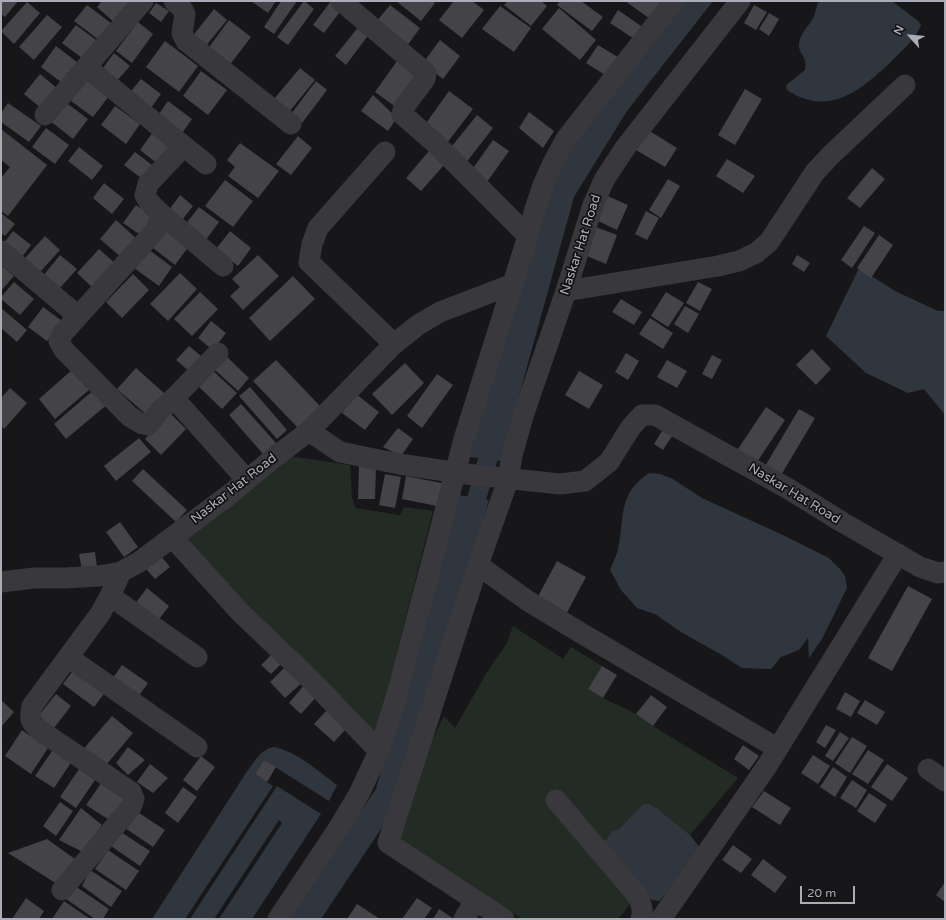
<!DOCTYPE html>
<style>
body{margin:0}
#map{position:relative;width:946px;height:920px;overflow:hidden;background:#171719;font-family:"Varela Round",sans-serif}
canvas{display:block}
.frame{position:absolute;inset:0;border:2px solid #aaadb7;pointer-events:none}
.north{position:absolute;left:890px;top:16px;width:40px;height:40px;-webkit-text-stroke:3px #121214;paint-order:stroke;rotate:297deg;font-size:11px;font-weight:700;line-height:16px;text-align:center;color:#aaadb7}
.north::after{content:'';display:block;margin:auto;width:14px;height:18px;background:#aaadb7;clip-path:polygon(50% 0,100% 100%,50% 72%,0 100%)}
.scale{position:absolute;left:800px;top:886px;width:55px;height:18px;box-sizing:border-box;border:2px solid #aaadb7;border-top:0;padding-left:5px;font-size:12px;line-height:14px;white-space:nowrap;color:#aaadb7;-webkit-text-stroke:3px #121214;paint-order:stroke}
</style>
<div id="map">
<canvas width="946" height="920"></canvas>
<div class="frame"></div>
<div class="north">N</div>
<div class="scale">20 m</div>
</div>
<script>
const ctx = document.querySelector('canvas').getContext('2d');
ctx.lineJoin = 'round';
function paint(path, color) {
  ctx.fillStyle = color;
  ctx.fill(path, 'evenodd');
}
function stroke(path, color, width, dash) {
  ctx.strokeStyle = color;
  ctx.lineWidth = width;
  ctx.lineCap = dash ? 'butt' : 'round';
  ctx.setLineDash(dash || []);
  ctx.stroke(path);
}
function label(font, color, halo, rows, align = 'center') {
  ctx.font = font + ' "Varela Round",sans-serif';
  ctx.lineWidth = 3.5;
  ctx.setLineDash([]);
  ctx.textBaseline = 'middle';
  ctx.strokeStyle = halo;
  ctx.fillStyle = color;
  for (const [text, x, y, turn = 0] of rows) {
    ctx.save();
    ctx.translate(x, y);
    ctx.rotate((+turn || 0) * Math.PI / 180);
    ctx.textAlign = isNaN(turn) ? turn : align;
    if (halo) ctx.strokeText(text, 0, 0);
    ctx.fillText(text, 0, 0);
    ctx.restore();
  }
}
paint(new Path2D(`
 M289,456L350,465L352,498L356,508L400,515L404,507L433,511L376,735L182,538Z
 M513,626L563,659L571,647L602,666L588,689L603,698L636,714L653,726L738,778L690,835L658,809L650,804H643L619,829L613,830L639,888L625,911L618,919H522L386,831L444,716L455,728L487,672L507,643Z`), '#232b25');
paint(new Path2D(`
 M679,1H713L627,111L574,197L501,461L470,457L536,202L567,144Z
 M819,1H892L918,21L921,25C916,39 902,50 892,61C861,90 829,118 787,90L786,85L805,70C808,57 798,53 799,44C800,32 810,26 814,16C816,11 816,6 819,1Z
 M859,268L895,291L938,311H945V415L924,389L908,393L866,373L826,336Z
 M649,473L660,474L671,478L702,498L787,537L829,558L840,569L845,576L847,588L822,639L809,658L808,638L799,650L781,657L771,669L742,668L720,654L681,632L655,614L637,608L621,590L610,570C613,563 616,556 618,550C625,518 617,494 649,473Z
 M458,495L489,500L411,764L391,814L321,919H287L376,789Z
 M274,747C298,752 318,771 337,785L329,801L264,760L255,774L273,786L185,919H152L246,773C254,763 260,749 274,747Z
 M277,786L321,814L252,919H219L282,823L279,820L214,919H190Z
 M643,804H650L658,809L690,835L700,848L670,890L659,901L652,900L625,876L604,843L613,830L619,829Z`), '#30363e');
stroke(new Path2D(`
 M470,522L495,434`), '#30363e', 19);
paint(new Path2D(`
 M1,1H18L5,17L1,14Z
 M102,1H135L115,23L97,7Z
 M251,1H276L268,13Z
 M281,1H297L274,34L264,27Z
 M304,1L314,9L288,45L277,37Z
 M331,1L342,9L324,33L313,25Z
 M396,1H432L435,3L421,21Z
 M454,1H472L484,10L462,38L439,20Z
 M508,1H541L547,6L531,26L504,5Z
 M560,1H581L603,17L592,31L557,5Z
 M625,1H667L653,21Z
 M27,2L40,13L14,44L1,31Z
 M156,3L169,11L161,22L149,13Z
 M87,5L112,24L99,40L74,21Z
 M390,5L420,28L407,46L376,22Z
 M754,5L767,12L756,30L744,23Z
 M500,6L531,28L514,52L482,29Z
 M559,8L596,40L580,60L542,29Z
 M214,9L227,20L205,47L192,37Z
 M618,10L644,28L636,40L610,23Z
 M769,13L779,19L769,36L759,29Z
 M47,15L62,27L34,60L19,47Z
 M229,20L251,37L229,66L207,50Z
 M138,22L153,34L132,63L116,51Z
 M76,25L96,40L82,58L62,43Z
 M360,25L370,33L346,65L335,56Z
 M440,40L460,56L443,79L423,63Z
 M165,41L198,66L179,92L146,67Z
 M598,45L621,59L610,78L586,63Z
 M56,46L77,62L61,82L41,67Z
 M114,53L130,66L115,83L100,72Z
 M397,61L418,76L396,107L375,92Z
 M300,68L315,80L289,112L274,99Z
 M201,71L227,90L208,115L183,96Z
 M40,74L58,89L42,109L24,94Z
 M86,79L109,96L93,117L71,101Z
 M141,79L161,94L148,112L127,96Z
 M316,81L327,90L302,123L291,114Z
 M745,89L762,99L735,145L718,135Z
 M449,91L473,109L447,143L424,126Z
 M373,95L397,118L388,131L361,111Z
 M64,101L88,119L73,139L49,120Z
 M168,101L192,119L180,136L156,118Z
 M8,103L41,126L29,142L1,122V113Z
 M115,106L140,124L126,144L101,125Z
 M529,112L554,131L543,148L519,128Z
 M477,115L493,128L465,164L448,151Z
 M46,128L69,145L55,164L32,147Z
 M1,129L47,165L8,216L1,211V178L10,167L1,160Z
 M648,130L677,148L665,167L636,150Z
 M153,132L172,147L159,165L140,150Z
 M298,136L312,148L291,175L276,164Z
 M493,140L509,151L487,182L471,171Z
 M240,143L279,171L258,198L228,176L235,167L227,160Z
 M79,147L103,166L92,180L68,161Z
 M429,151L445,164L421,191L406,178Z
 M135,152L156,168L145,181L124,165Z
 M727,159L755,176L743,193L716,176Z
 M872,168L885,179L860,208L847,198Z
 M668,179L680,186L661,218L649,210Z
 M225,180L253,201L233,227L205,206Z
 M104,183L124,199L112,214L93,198Z
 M180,195L193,206L182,220L169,210Z
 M605,195L628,205L617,230L594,219Z
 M136,205L155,219L142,236L123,223Z
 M199,207L219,222L205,241L185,225Z
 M646,211L659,218L647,240L635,234Z
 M1,213L15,224L5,236L1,233Z
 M116,220L139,241L123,259L100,239Z
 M593,226L617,235L606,264L582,254Z
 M864,226L875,233L852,268L841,260Z
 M167,230L189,246L175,265L153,248Z
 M13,231L31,245L22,257L4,243Z
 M230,231L251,248L238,266L216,249Z
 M879,235L893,245L871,278L857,268Z
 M45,236L60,250L40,272L25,258Z
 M99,249L117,265L95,290L77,273Z
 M148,249L172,267L159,286L134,268Z
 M60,255L77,269L59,289L43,276Z
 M258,255L279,276L243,310L230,296L240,287L232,279Z
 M797,255L810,263L804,272L792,264Z
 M1,265L14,276L1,291Z
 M180,273L197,289L168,321L150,304Z
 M133,274L149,290L122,318L106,302Z
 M293,276L315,299L270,341L249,318Z
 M14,282L34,299L20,315L1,299V297Z
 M698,282L712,289L700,311L686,303Z
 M200,292L218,309L192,336L174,319Z
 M666,292L684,303L668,327L651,316Z
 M621,299L642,312L634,325L612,312Z
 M685,306L699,314L688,333L674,324Z
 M43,307L62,321L47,341L28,327Z
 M1,308L27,330L17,342L1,328Z
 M650,318L673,333L663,349L639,334Z
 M211,321L226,333L213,350L198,338Z
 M189,346L201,356L189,371L176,360Z
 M812,349L831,369L816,385L796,365Z
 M626,353L639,361L628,380L615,372Z
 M712,355L722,360L712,379L702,374Z
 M226,356L249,378L238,391L214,369Z
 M276,360L321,407L298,428L253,381Z
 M667,360L687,371L677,388L657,377Z
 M405,363L424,383L392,415L372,394Z
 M136,368L165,394L147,415L117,389Z
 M73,369L90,389L55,419L39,399Z
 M211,369L237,393L222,409L196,384Z
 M579,371L603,385L589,409L565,395Z
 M437,374L453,385L422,428L407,416Z
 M250,387L287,430L277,439L239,396Z
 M10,388L27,403L4,429L1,426V398Z
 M96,388L109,403L66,439L54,424Z
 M356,394L379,412L365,430L342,413Z
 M241,404L276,443L263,454L229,415Z
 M766,407L785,420L755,465L736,452Z
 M799,409L815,418L780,477L764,468Z
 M170,413L186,429L161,455L145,439Z
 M398,428L413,439L401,456L383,447Z
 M662,431L672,436L663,450L654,444Z
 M139,438L151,452L116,481L104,466Z
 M359,466L376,467L375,499H358Z
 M143,469L187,510L176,522L132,481Z
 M385,474L401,477L395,508L379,505Z
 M406,476L446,484L442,507L402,499Z
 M120,522L138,547L124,557L106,532Z
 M95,552L97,567L82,570L79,554Z
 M161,556L170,567L155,579L146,569Z
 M557,561L586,577L564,618L535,602Z
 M908,586L932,599L892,671L868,658Z
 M147,588L169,606L157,622L135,604Z
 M274,652L283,662L271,674L261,665Z
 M288,664L304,681L285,698L270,682Z
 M122,665L148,683L136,700L110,682Z
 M602,666L617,675L603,698L588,689Z
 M75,668L106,691L94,707L63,684Z
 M305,684L318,695L301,714L289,703Z
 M845,692L860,701L851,717L836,709Z
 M56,694L71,706L51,732L35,720Z
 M651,695L667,707L653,726L636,714Z
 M1,700L14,712L1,727Z
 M865,700L885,712L877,725L857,713Z
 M327,710L347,728L334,742L314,724Z
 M112,716L133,733L101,771L80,753Z
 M826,725L836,730L825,748L816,742Z
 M22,730L48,748L31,774L5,756Z
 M840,732L849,738L833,761L825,756Z
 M852,737L867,746L850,773L835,763Z
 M743,745L759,756L749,770L734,759Z
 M128,747L145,760L128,775L116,763Z
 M54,748L72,761L54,788L35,776Z
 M868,750L884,760L868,784L852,774Z
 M813,755L830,766L818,784L801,773Z
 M201,756L215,767L197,791L183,780Z
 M264,760L276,767L267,782L255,774Z
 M150,764L168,778L153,793L137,782Z
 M887,764L908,778L892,801L871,787Z
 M833,767L847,777L835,797L820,787Z
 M79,769L95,780L76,808L60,797Z
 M852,780L867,790L856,808L840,798Z
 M102,782L129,801L114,823L86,805Z
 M183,787L197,797L178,823L165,813Z
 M764,791L791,808L780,825L752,807Z
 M869,793L887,805L875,823L857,811Z
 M60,802L73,811L56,836L43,826Z
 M81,808L102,825L83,852L59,840Z
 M136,811L165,830L153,847L125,828Z
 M121,832L150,851L140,866L111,846Z
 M47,839L75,859L57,884L8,853Z
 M733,845L752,859L741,873L722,860Z
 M108,850L139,871L126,890L95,869Z
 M763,859L787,877L775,893L751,875Z
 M90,870L122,891L111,907L82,886Z
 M945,882V902L936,895Z
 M75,886L109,909L103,919H95L66,899Z
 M26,898L44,911L39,919H12Z
 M417,898L432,908L424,919H402Z
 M64,901L90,919H52Z
 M357,904L380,919H347Z
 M439,909L454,919H433Z`), '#444448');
stroke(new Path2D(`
 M174,1L181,7L185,14L182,33L186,41L291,124
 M341,1L426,73L425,79L404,107L402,114L435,143L528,236
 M86,67L206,164
 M45,115L143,1
 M184,146L148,184L145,195L149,202L159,212L160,222L154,232L63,333L59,341L64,350L129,416L140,423L148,425L161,409L170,402L180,405L247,480
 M385,152L318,228L312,244L309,262L394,344
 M159,212L223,266
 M1,251L78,316
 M566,291L718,266L739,261L756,253L769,242L815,172L831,155L905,85
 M170,402L218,353
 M309,431L394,344L418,325L440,312L513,284
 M172,537L240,612L310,679L379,751
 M478,565L528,601L581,633L777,748
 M1,582L34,578H65L99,576L121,572L139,562L229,495L271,460L309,431L340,452L399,464L466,474L560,484L585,481L609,462L631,427L642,415H655L709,445L787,488L842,522L920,567L938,573L945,572
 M110,596L197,657
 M68,657L197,747
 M928,769L945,781
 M556,800L636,894C641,903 644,909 641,919
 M62,890L131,807L134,799L131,792L41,731C30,722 29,720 32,706L100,614L110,596L121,572
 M278,919L338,829L359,794L379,751L396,698L464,439L528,236L535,209L543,185L552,165L566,139L674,1
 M464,919L475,901
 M504,919L388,843L478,565L508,480L512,455L524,413L566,291L593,205L604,180L625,148L740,1
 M661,919L767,766L898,554`), '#38383d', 21);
label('13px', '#aaadb7', '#121214', [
 ["Naskar Hat Road",581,245,-72],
 ["Naskar Hat Road",234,489,-38],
 ["Naskar Hat Road",794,494,31]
]);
</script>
